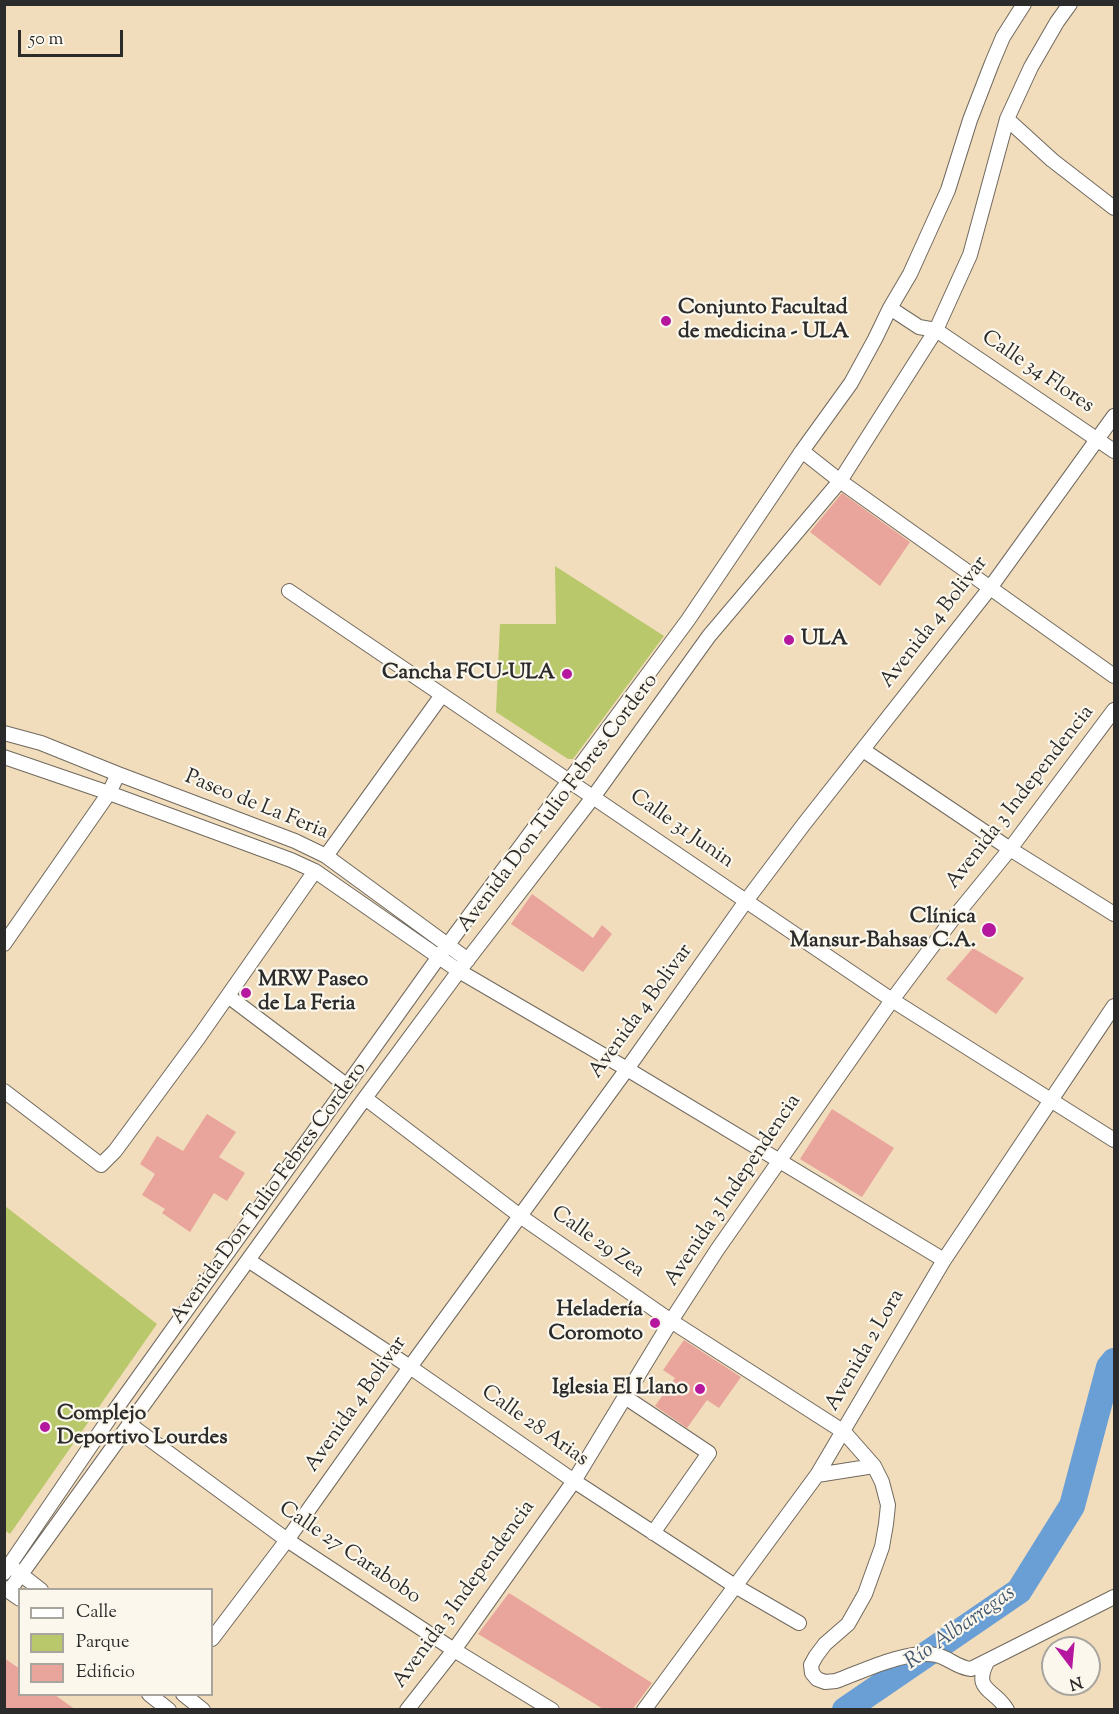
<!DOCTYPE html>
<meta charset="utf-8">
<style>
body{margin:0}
#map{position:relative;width:1119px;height:1714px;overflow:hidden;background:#f1dcbc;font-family:"Sorts Mill Goudy",serif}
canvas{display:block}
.frame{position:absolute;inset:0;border:6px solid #2b2b2b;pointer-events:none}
.legend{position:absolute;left:18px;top:1588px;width:195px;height:108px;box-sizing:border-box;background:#fbf7ec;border:2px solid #a8a59f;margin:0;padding:8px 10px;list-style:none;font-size:18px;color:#2b2b2b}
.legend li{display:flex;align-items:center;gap:12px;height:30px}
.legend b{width:30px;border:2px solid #a8a59f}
.north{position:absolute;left:1041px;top:1636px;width:60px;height:60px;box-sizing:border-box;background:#fbf7ec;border:2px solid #a8a59f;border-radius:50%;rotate:164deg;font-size:16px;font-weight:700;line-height:24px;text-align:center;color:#2b2b2b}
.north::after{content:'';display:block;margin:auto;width:21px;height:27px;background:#b5179e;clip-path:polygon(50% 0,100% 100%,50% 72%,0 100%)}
.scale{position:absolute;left:18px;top:30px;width:105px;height:27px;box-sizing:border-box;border:3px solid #2b2b2b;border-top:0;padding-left:8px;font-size:18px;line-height:21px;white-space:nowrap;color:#2b2b2b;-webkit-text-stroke:4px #fbf7ec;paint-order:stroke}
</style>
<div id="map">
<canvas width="1119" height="1714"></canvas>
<div class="frame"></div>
<ul class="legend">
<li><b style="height:8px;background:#fff"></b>Calle</li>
<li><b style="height:16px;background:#b9c86b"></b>Parque</li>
<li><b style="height:16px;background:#e9a49b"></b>Edificio</li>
</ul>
<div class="north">N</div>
<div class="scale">50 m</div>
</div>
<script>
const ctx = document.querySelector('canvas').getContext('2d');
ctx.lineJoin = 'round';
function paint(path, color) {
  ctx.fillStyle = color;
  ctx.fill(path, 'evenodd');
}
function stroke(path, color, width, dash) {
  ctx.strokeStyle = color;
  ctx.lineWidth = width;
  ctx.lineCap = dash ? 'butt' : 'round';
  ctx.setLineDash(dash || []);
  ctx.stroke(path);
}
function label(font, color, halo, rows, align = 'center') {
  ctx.font = font + ' "Sorts Mill Goudy",serif';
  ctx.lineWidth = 4.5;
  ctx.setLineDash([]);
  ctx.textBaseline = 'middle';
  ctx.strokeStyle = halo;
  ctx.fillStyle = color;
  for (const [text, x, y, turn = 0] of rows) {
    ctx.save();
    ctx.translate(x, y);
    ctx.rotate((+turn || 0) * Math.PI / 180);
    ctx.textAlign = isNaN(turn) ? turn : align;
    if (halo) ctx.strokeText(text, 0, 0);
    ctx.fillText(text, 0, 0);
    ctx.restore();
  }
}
paint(new Path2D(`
 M555,566L664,636L573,759H568L496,712L500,624H556Z
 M5,1206L157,1324L10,1534L4,1530Z`), '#b9c86b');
stroke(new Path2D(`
 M845,1710L1019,1591L1072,1506L1109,1367L1114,1361`), '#6a9fd6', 26);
paint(new Path2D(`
 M842,493L910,542L880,586L810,532Z
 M532,894L593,938L602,925L612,934L583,972L511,924Z
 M973,948L1024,978L996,1014L946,979Z
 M832,1109L894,1148L862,1197L800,1159Z
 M207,1114L236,1132L219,1157L245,1173L227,1201L214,1193L190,1232L162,1213L165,1209L142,1195L155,1174L140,1164L157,1136L183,1151Z
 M684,1340L741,1377L719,1408L707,1400L687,1428L655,1406L675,1378L663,1370Z
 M509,1593L652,1683L632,1710H605L478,1634Z
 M4,1658L20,1669V1695H55L76,1710H4Z`), '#e9a49b');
const street = new Path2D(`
 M1007,119L1052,160L1114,208
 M890,308L919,327L936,330L1114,451
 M802,451L840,481L1114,676
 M289,591L892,1000L1114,1140
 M4,733L41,743L118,774L295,841L326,856L468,960
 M863,750L1010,849L1114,914
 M4,757L109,793L291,860L315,871L459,971L627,1069L944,1260
 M326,856L442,695
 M4,944L109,793L118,774
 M228,996L346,1085
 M4,1091L101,1165L115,1151L199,1037L315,871
 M365,1098L520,1216L671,1321L844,1432L874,1466L882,1482L888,1505L886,1524L882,1547L865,1594L848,1624L825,1644L816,1656L811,1665L812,1673L817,1679L825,1682L836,1681C863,1671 908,1649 936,1655C948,1657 957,1668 971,1669L1114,1597
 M248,1260L410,1367L574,1481L735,1586L799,1623
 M625,1397L709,1453L653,1533
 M129,1424L287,1540L454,1650L552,1710
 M817,1475L874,1466
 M14,1569L41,1590
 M4,1573L113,1413L438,958L688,620L802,451L851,383L875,339L890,308L910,274L948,190L970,120L992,63L1003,37L1024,4
 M4,1588L20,1599
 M9,1591L365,1098L459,971L594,796L709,636L840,481L936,330L970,255L1007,119L1031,67L1057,22L1070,4
 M212,1639L287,1540L410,1367L627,1069L746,901L804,824L990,588L1114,416
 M987,1662C972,1692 996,1689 1007,1710
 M149,1694L169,1710
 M183,1694L203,1710
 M407,1710L454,1650L574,1481L671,1321L717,1250L892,1000L952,920L1010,849L1114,710
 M644,1710L817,1475L944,1260L1114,1006`);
stroke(street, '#70695e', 16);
stroke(street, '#fff', 14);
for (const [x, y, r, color] of [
 [666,321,6,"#b5179e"],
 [789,640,6,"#b5179e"],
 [567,674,6,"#b5179e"],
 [989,930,8,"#b5179e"],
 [246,993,6,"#b5179e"],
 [655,1323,6,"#b5179e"],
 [700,1389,6,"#b5179e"],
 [45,1427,6,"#b5179e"]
]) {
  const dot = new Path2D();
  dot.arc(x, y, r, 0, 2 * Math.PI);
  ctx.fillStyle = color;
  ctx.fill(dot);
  stroke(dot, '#fbf7ec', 2);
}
label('bold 21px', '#2b2b2b', '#fbf7ec', [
 ["Conjunto Facultad",678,309],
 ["de medicina - ULA",678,333],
 ["ULA",801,640],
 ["Cancha FCU-ULA",555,674,"right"],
 ["Clínica",976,918,"right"],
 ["Mansur-Bahsas C.A.",976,942,"right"],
 ["MRW Paseo",258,981],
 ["de La Feria",258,1005],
 ["Heladería",643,1311,"right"],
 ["Coromoto",643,1335,"right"],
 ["Iglesia El Llano",688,1389,"right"],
 ["Complejo",57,1415],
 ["Deportivo Lourdes",57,1439]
], 'left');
label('21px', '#2b2b2b', '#fbf7ec', [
 ["Calle 34 Flores",1037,373,34],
 ["Avenida 4 Bolivar",935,623,-52],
 ["Avenida 3 Independencia",1021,798,-52],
 ["Avenida Don Tulio Febres Cordero",559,804,-53],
 ["Paseo de La Feria",256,806,22],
 ["Calle 31 Junin",681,830,35],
 ["Avenida 4 Bolivar",642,1012,-54],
 ["Avenida 3 Independencia",734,1191,-56],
 ["Avenida Don Tulio Febres Cordero",270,1194,-54],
 ["Calle 29 Zea",597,1243,35],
 ["Avenida 2 Lora",866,1351,-60],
 ["Avenida 4 Bolivar",357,1405,-55],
 ["Calle 28 Arias",534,1427,35],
 ["Calle 27 Carabobo",349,1554,34],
 ["Avenida 3 Independencia",465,1595,-54]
]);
label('italic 22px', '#44596f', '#fbf7ec', [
 ["Río Albarregas",961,1629,-35]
]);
</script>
